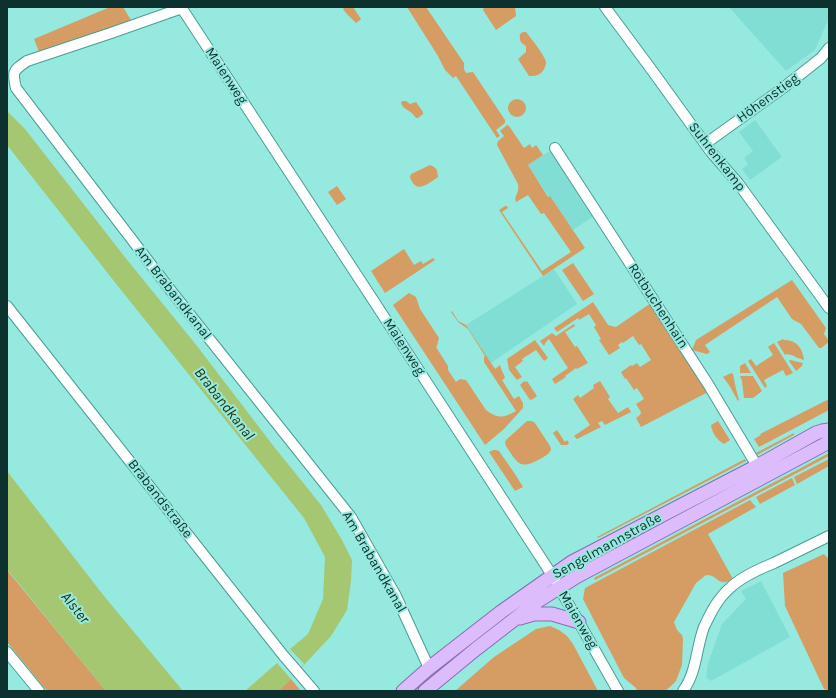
<!DOCTYPE html>
<meta charset="utf-8">
<style>
body{margin:0}
#map{position:relative;width:836px;height:698px;overflow:hidden;background:#96e9df;font-family:Karla,sans-serif}
canvas{display:block}
.frame{position:absolute;inset:0;border:8px solid #0d312e;pointer-events:none}
</style>
<div id="map">
<canvas width="836" height="698"></canvas>
<div class="frame"></div>
</div>
<script>
const ctx = document.querySelector('canvas').getContext('2d');
ctx.lineJoin = 'round';
function paint(path, color) {
  ctx.fillStyle = color;
  ctx.fill(path, 'evenodd');
}
function stroke(path, color, width, dash) {
  ctx.strokeStyle = color;
  ctx.lineWidth = width;
  ctx.lineCap = dash ? 'butt' : 'round';
  ctx.setLineDash(dash || []);
  ctx.stroke(path);
}
function label(font, color, halo, rows, align = 'center') {
  ctx.font = font + ' Karla,sans-serif';
  ctx.lineWidth = 4;
  ctx.setLineDash([]);
  ctx.textBaseline = 'middle';
  ctx.strokeStyle = halo;
  ctx.fillStyle = color;
  for (const [text, x, y, turn = 0] of rows) {
    ctx.save();
    ctx.translate(x, y);
    ctx.rotate((+turn || 0) * Math.PI / 180);
    ctx.textAlign = isNaN(turn) ? turn : align;
    if (halo) ctx.strokeText(text, 0, 0);
    ctx.fillText(text, 0, 0);
    ctx.restore();
  }
}
paint(new Path2D(`
 M729,7H829V18L815,50L786,71Z
 M755,120L782,157L750,180L742,169L748,164L744,158L753,151L739,132Z
 M553,149L595,215L573,230L550,196L549,197L528,165Z
 M554,269L577,304L491,363L466,325Z
 M761,581L790,637L711,681L706,677L708,663L722,624L740,605L746,599L741,591Z`), '#81ded5');
paint(new Path2D(`
 M110,7H123L131,20L90,35L39,52L34,39Z
 M345,7H353L361,19L360,20L356,23L346,13L343,9Z
 M407,7H426L464,63V69L466,73L473,72L505,120V123L496,130L500,136L497,138L456,76L453,78L445,70L438,56Z
 M484,7H515L516,16L496,30L483,10Z
 M523,32H526C531,38 545,56 546,62C546,66 544,70 541,73C537,76 534,76 529,76L518,59L526,52V46C521,43 519,41 520,34Z
 M508 108a9 9 0 1 1 18 0a9 9 0 1 1-18 0Z
 M402,101H406L410,104L416,102L423,112V114L418,118H416C414,115 412,113 409,111C405,108 403,108 401,103Z
 M507,125L509,126L524,148L530,144L532,148L536,145L543,155L528,165L548,197L550,196L585,248L543,276L499,210L505,206H507L508,208L502,212L542,271L571,252L544,213L541,214L528,195L516,202C513,196 520,194 518,184L497,145L498,141L504,136L500,131Z
 M430,165C437,168 437,169 438,177C432,181 423,189 416,186C413,184 411,180 410,177L411,174Z
 M337,186L346,199L337,205L328,192Z
 M404,249L414,265L421,261L423,264L433,258L435,260L385,293L371,271Z
 M573,263L594,294L583,301L562,270Z
 M792,280L826,328L824,334L829,341V342L821,348H819L801,324L792,319L777,297L705,345L710,352L707,354L692,350L696,340Z
 M409,293L416,297L420,309L439,338L437,346L436,347L448,366V370L456,382L460,379L466,380L486,410C498,419 504,418 516,411L484,362V357L485,356L468,329L458,322L451,312L452,311L458,321L466,325L495,369L500,365C501,370 504,374 505,378L502,380L514,399L519,396L523,403V408L504,429L485,445L393,305Z
 M593,302L608,325L616,327L651,303L710,391L641,427L636,418L640,415L641,412L636,404L644,399L637,388L634,390L626,378L625,379L621,372L631,365L632,366L637,363L640,367L651,360L641,344L639,345L633,336L623,343L622,342L618,345L620,348L609,355L599,340L601,339L594,327L596,325L589,314L579,320L578,318L557,332L554,328Z
 M574,324L575,326L565,332L575,347L577,346L588,363L577,369L576,368L565,376L566,377L555,384L552,379L568,368L549,339L546,342L544,346L540,341L552,333L556,336Z
 M783,339L784,340C796,339 803,349 804,360L795,357V356L787,354L785,355L777,342Z
 M535,340L548,358L544,361L536,350L522,359L523,361L515,367L522,377L517,380L509,370L507,359Z
 M774,343L793,373L786,376L783,370L764,380L767,386L765,388L748,361L751,359L756,366L773,355L768,347Z
 M790,360L803,363L802,366L796,371L789,361Z
 M745,363L751,373H740V366Z
 M731,373L733,374L736,389L739,400L738,401L729,385L723,377Z
 M740,376H753L762,391L753,398H744L742,381Z
 M524,381L525,382L527,381L537,396L533,399L530,400L520,385Z
 M600,381L610,397L608,399L618,413L628,407L631,412L605,425L602,421L598,423L601,427L577,439L574,436L590,425L573,399L578,395L580,398L594,388L593,385Z
 M829,399V410L759,447L754,439L761,435L760,434Z
 M527,421H532L535,423L550,446L551,449C550,454 545,456 540,459C519,471 517,462 506,446L505,442L506,440Z
 M718,421L730,440L724,444C717,440 712,433 711,425Z
 M557,430L565,442L567,440L569,443L567,445H561L553,433Z
 M794,433V435L757,455L756,453Z
 M824,434L827,437L580,568L591,557Z
 M493,450H496L499,451L515,474L523,487L515,491L489,452Z
 M829,453V456L595,580L594,578Z
 M745,459L746,461L598,538L597,537Z
 M829,459V466L797,484L794,477Z
 M792,478L795,485L760,504L756,497Z
 M750,500L756,507L708,534L733,579C716,588 720,575 706,575L696,583L674,622L677,630L682,635L683,639L682,665L676,681L671,686L665,691H637L636,688L624,678L583,599L585,588Z
 M824,554L829,559V691L824,689L785,606L783,573Z
 M7,570L106,691H47L7,642Z
 M535,598L444,667L416,691H410L508,612Z
 M550,626L559,630L567,636L573,644L598,691H455L494,657L536,629Z
 M291,679L301,691H278Z`), '#d59d63');
paint(new Path2D(`
 M7,111L25,129L128,261L197,346L275,448L321,505L342,540L352,560L351,581L347,610L331,636L291,679L278,691H245L277,663L290,649L308,634L323,599L325,557L304,518L117,285L7,145Z
 M7,471L104,596L183,691H106L7,569Z`), '#a5c771');
paint(new Path2D(`
 M290,649L304,664L291,679L277,663Z`), '#96e9df');
const minor = new Path2D(`
 M181,7L377,306L552,575L618,691
 M605,7L651,69L711,152L738,183L829,308
 M182,8L111,33L27,61C13,71 12,71 16,88L172,292L351,517L396,596L429,668
 M705,144L783,88L821,58L829,48
 M555,148L708,384L757,466
 M7,306L283,655L314,691
 M7,652L39,691
 M683,691C697,672 696,648 704,627C711,612 718,598 731,587C743,576 759,569 774,563C792,554 811,545 829,536`);
const major = new Path2D(`
 M520,618L534,614H552L579,622
 M403,691L429,668L501,612L572,562L757,466L816,433L822,431L829,430
 M425,691L476,649L538,601L576,577L829,442`);
stroke(minor, '#4a9d95', 12);
stroke(major, '#856eb3', 15);
stroke(minor, '#fff', 10);
stroke(major, '#ddbcfc', 13);
label('14px', '#0d312e', '#96e9df', [
 ["Maienweg",226,76,57],
 ["Höhenstieg",768,98,-36],
 ["Suhrenkamp",717,157,52],
 ["Am Brabandkanal",173,293,52],
 ["Rotbuchenhain",658,306,57],
 ["Maienweg",404,347,57],
 ["Brabandstraße",160,499,52],
 ["Sengelmannstraße",607,546,-29],
 ["Am Brabandkanal",374,562,60],
 ["Maienweg",578,620,60]
]);
label('italic 15px', '#25330e', '#96e9df', [
 ["Brabandkanal",224,404,52],
 ["Alster",75,608,51]
]);
</script>
